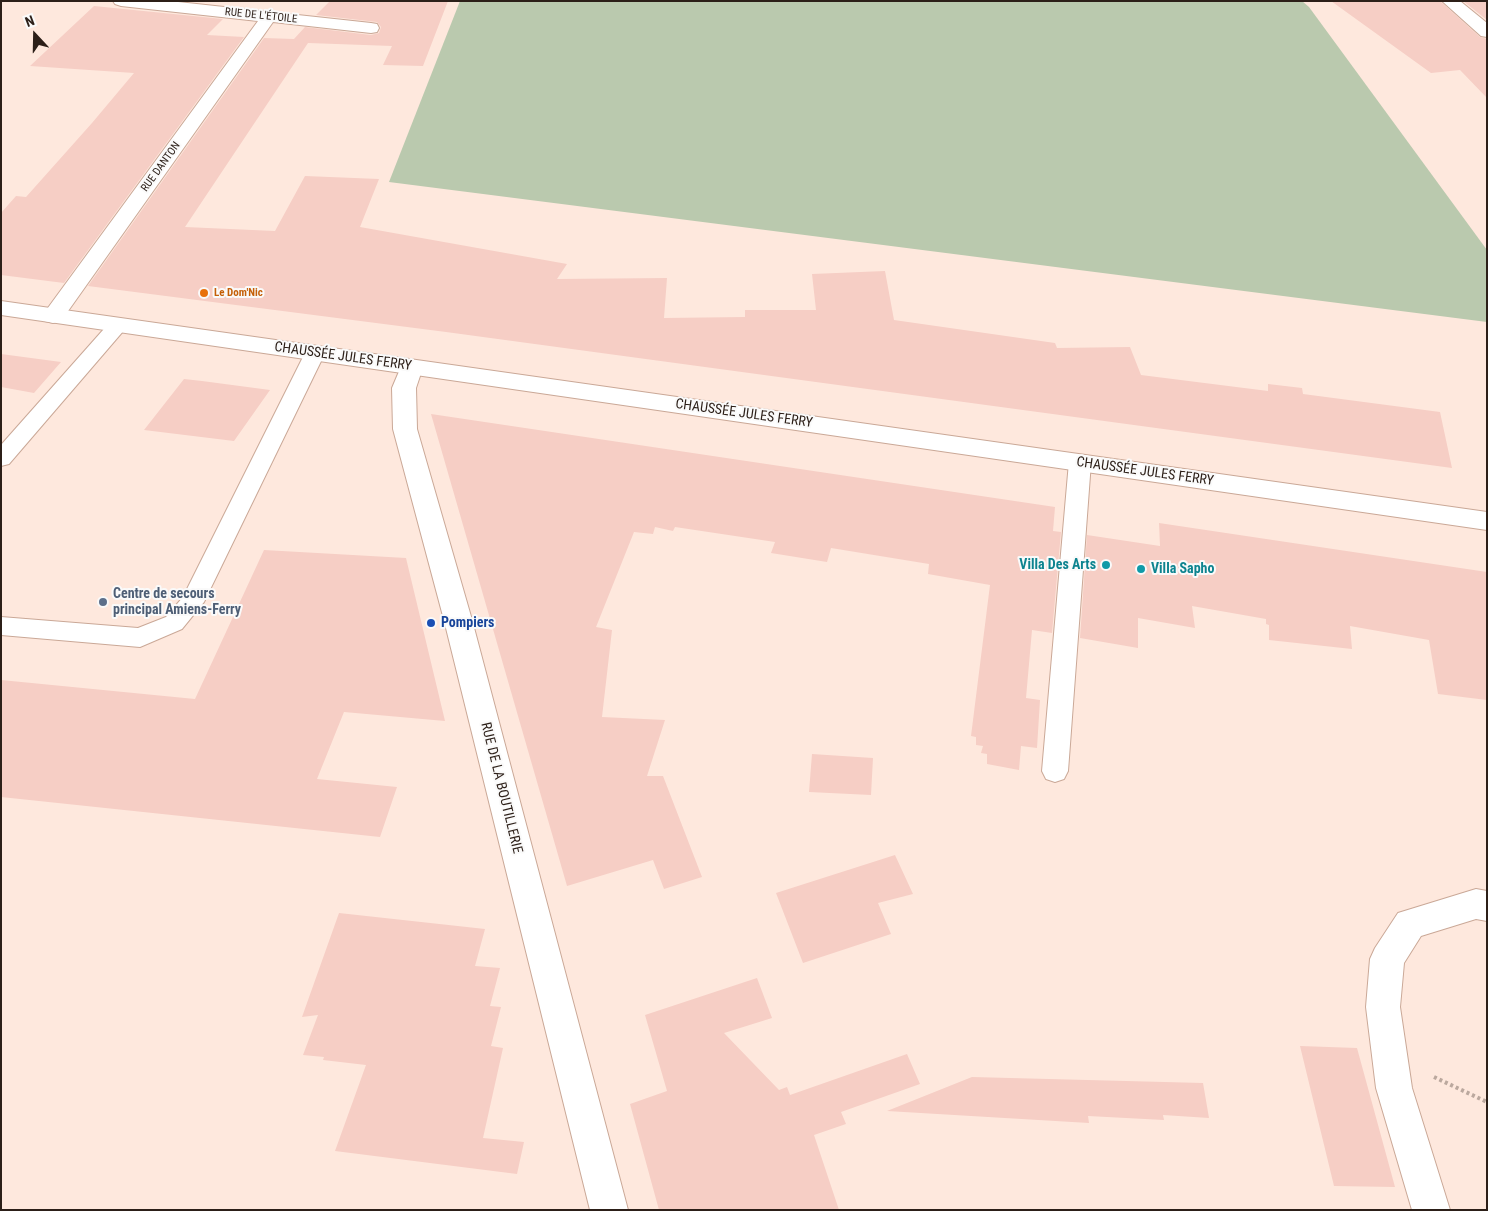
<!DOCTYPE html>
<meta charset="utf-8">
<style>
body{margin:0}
#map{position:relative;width:1488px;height:1211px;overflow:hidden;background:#fee8dd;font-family:"Roboto Condensed",sans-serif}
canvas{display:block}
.frame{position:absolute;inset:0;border:2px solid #2c1f18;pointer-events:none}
.north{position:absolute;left:10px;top:10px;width:50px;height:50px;-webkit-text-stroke:4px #fafafa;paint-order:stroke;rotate:339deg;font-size:14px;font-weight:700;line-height:20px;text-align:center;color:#2c1f18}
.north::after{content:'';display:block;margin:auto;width:18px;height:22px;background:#2c1f18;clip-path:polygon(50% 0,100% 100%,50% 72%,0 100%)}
</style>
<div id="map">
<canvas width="1488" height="1211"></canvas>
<div class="frame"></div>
<div class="north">N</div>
</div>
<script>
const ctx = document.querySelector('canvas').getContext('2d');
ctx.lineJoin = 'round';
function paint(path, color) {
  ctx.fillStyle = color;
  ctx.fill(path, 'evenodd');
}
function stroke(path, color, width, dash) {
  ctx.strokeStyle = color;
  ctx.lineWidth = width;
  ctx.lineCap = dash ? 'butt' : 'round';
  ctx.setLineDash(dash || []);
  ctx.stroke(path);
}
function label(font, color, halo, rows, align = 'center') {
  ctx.font = font + ' "Roboto Condensed",sans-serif';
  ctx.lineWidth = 4;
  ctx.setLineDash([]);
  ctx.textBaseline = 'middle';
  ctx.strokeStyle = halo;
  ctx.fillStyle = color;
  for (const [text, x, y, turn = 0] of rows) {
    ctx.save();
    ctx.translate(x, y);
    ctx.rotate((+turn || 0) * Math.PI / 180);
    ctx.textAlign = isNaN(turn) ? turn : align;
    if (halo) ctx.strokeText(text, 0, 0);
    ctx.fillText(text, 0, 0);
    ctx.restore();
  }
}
paint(new Path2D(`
 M460,1H1302L1309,7L1487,250V322L389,182Z`), '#bac9ae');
paint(new Path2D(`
 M330,1H448L423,66L383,65L392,46L308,43L185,227L275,231L305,176L379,179L360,227L567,264L557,279L667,278L664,318L745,317V310H816L812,274L885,271L894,320L1055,343L1057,348L1130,347L1141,375L1268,391V384L1302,388L1303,394L1440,412L1452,468L446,332L88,286L264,38L294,39L305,27L371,35L379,33L381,27L377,22L316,15Z
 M1331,1H1440L1480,37L1487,39V98L1460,70L1431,73Z
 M1463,1H1487V20Z
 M94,6L223,19L207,35L244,37L64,283L1,275V213L16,196L26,197L92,123L134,73L30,66Z
 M1,354L61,362L34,393L1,387Z
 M184,379L202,381L270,390L234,441L144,430Z
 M431,414L1055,507L1053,531L1061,532L1052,633L1032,630L1026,698L1040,700L1037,748L1021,746L1019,770L987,764V754L981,753L983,746L976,745V737L971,736L990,585L928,574L929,564L831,548L827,562L771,553L775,542L675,527L673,531L655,527L653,534L634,532L596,627L612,630L602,717L665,720L647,776H663L702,877L664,889L653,860L567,886Z
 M1159,523L1487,572V700L1438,694L1429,640L1350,626L1352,649L1269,640V625L1266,624V619L1192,606L1195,628L1138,618V648L1080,638L1087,535L1160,546Z
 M264,550L406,558L445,721L344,712L317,779L397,787L380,837L1,797V680L195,699Z
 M812,754L873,758L871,795L809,792Z
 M895,855L913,894L878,903L891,934L803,963L776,893Z
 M339,913L485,929L475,966L500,968L490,1006L501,1007L491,1046L503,1048L483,1138L524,1142L517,1174L335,1151L366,1065L323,1060L324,1057L303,1055L318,1015L302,1017Z
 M757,978L772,1018L724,1033L779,1090L787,1087L790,1095L907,1054L920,1084L841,1112L846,1124L814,1135L839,1210H659L630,1104L667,1091L645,1015Z
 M1300,1046L1357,1048L1395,1187L1334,1186Z
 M972,1077L1203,1083L1209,1118L1163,1115L1164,1120L1088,1116L1089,1123L887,1111Z`), '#f6cec5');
const lane = new Path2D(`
 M118,319L125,321L128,325L125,329L9,464L1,466V445L111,321Z
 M315,347L322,349L325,353L204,602L182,629L140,647L1,635V617L138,628L166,617L183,597L305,353L308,349Z
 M1080,455L1088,457L1091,462L1068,771L1064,779L1055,782L1046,779L1042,771L1069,462L1072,457Z`);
const street = new Path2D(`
 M113,1H169L371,23L377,24L379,28L377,32L371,33L273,22L61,321L53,323L45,321L42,316L258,21L121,6L115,4Z
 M1442,1H1460L1487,23V37L1481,36Z
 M1476,889L1487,891V921L1476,919L1421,936L1404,963L1400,1007L1412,1088L1450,1210H1412L1376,1088L1366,1007L1370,959L1375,948L1398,913Z`);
const secondary = new Path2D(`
 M411,360L419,362L423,367L416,388L417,429L472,620L628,1210H590L444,620L393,429L392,388L403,362Z`);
const primary = new Path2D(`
 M1,301L1487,512V530L1,315Z`);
stroke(lane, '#caa897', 2);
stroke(street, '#caa897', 2);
stroke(secondary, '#caa897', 2);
stroke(primary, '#caa897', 2);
stroke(new Path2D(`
 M1434,1077L1487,1102`), '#bba89e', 4, [3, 3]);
paint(lane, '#fff');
paint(street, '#fff');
paint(secondary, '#fff');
paint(primary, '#fff');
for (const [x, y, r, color] of [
 [204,293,5,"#e8710a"],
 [1106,565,5,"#0f9aa8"],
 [1141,569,5,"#0f9aa8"],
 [103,602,5,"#5c6f8a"],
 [431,623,5,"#1a4fb4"]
]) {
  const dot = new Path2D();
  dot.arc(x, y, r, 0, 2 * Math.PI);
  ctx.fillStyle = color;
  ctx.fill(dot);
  stroke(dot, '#fafafa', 2);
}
label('11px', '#2c1f18', '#fafafa', [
 ["RUE DE L'ÉTOILE",261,16,6],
 ["RUE DANTON",161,167,-54]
]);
label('bold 11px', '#c56008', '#fafafa', [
 ["Le Dom'Nic",214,293]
], 'left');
label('14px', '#2c1f18', '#fafafa', [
 ["CHAUSSÉE JULES FERRY",343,357,8],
 ["CHAUSSÉE JULES FERRY",744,414,8],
 ["CHAUSSÉE JULES FERRY",1145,472,8],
 ["RUE DE LA BOUTILLERIE",501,788,76]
]);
label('bold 14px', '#0d838f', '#fafafa', [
 ["Villa Des Arts",1096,565],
 ["Villa Sapho",1151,569,"left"]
], 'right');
label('bold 14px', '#4e5e75', '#fafafa', [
 ["Centre de secours",113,594],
 ["principal Amiens-Ferry",113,610]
], 'left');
label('bold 14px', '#164399', '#fafafa', [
 ["Pompiers",441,623]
], 'left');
</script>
